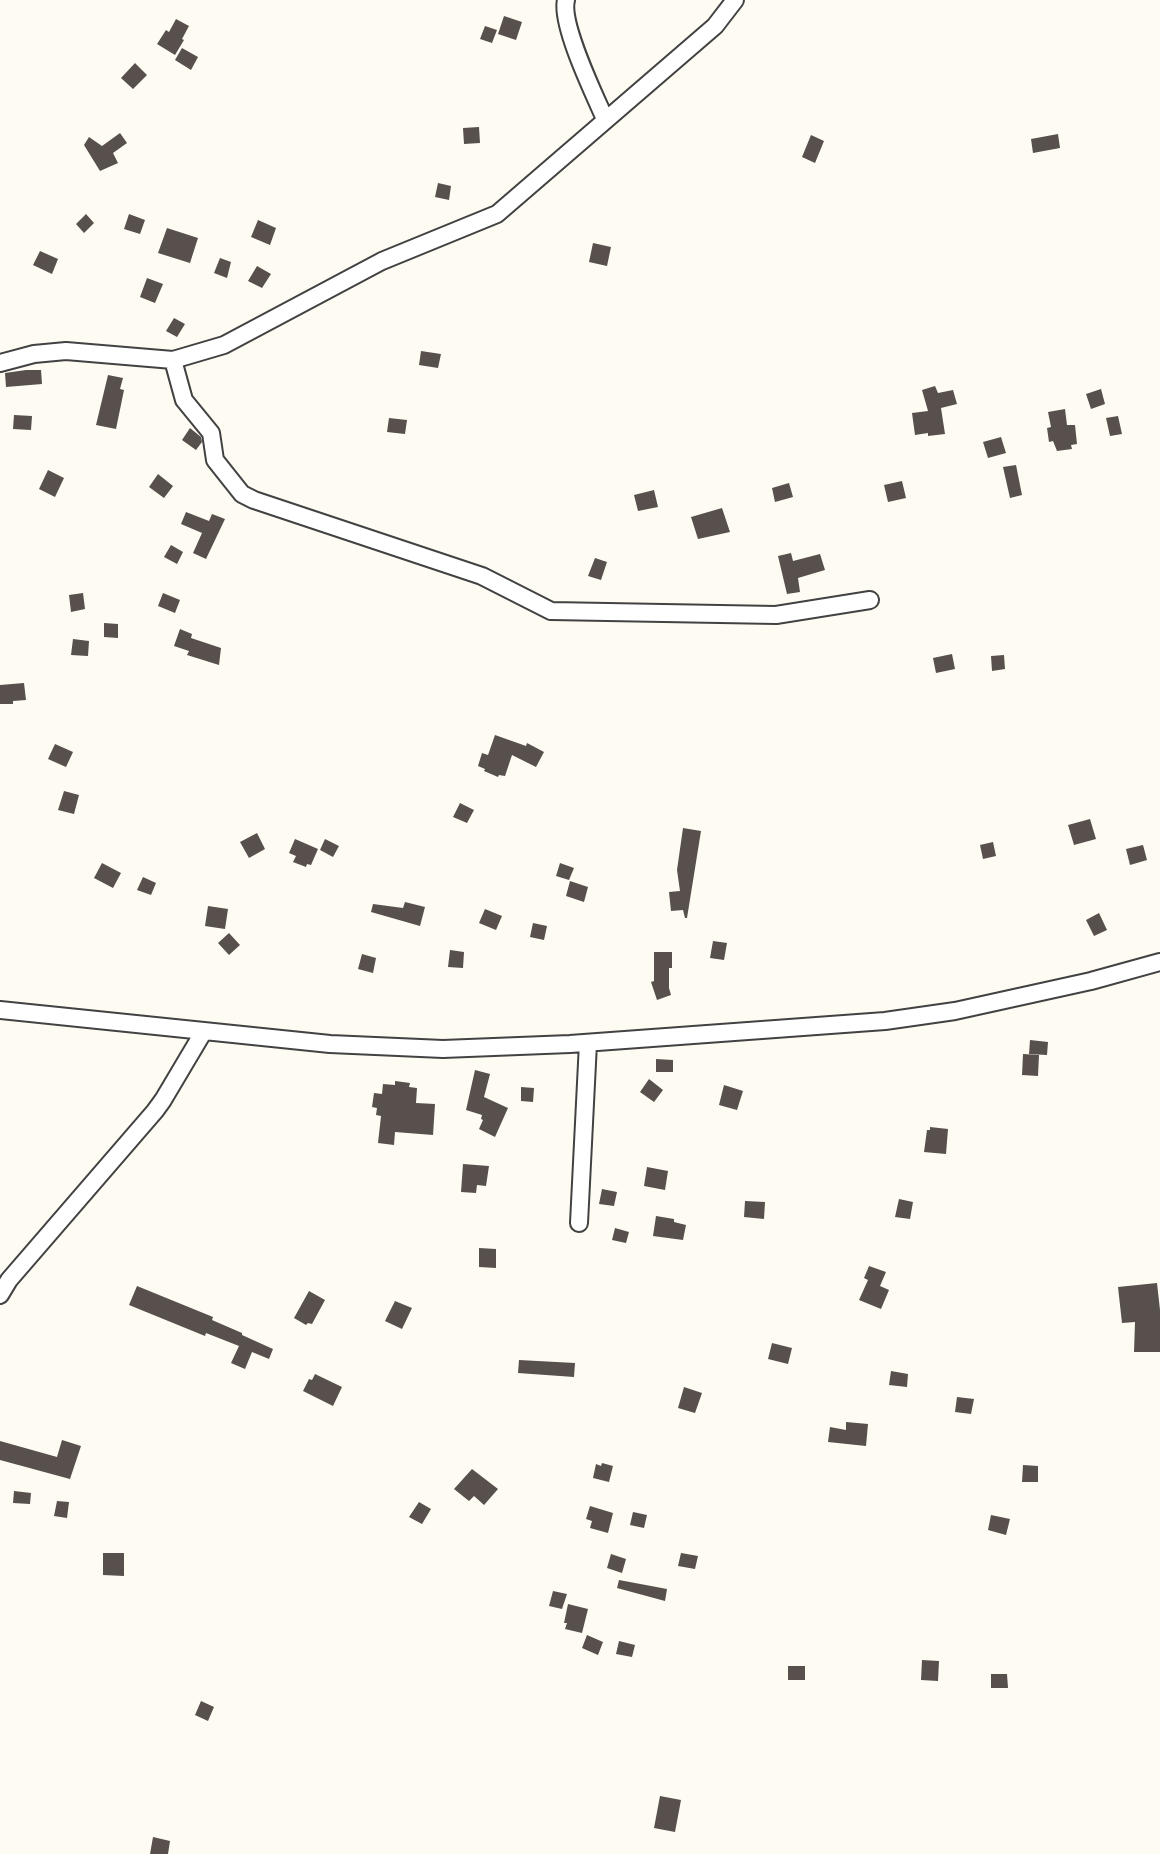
<!DOCTYPE html>
<style>
body{margin:0}
canvas{display:block;background:#fefbf2}
</style>
<canvas width="1160" height="1854"></canvas>
<script>
const ctx = document.querySelector('canvas').getContext('2d');
ctx.lineJoin = 'round';
function paint(path, color) {
  ctx.fillStyle = color;
  ctx.fill(path, 'evenodd');
}
function stroke(path, color, width, dash) {
  ctx.strokeStyle = color;
  ctx.lineWidth = width;
  ctx.lineCap = dash ? 'butt' : 'round';
  ctx.setLineDash(dash || []);
  ctx.stroke(path);
}
paint(new Path2D(`
 M504,16L522,22L516,40L498,34Z
 M176,19L189,26L182,39L184,40L175,55L157,44L166,30L169,32Z
 M485,26L497,30L492,43L480,39Z
 M182,48L198,57L191,70L175,60Z
 M135,63L147,75L133,89L121,78Z
 M479,127L480,143L464,144L463,128Z
 M120,133L127,143L113,153L118,163L100,171L84,145L89,137L102,146Z
 M1058,134L1060,148L1033,153L1031,139Z
 M811,135L824,141L815,163L802,157Z
 M438,183L451,186L449,200L435,197Z
 M86,214L94,223L84,233L76,224Z
 M129,214L145,220L140,234L124,229Z
 M258,220L276,228L270,245L251,237Z
 M167,228L198,238L190,263L158,253Z
 M593,243L611,247L607,266L589,262Z
 M40,251L58,259L52,274L33,265Z
 M220,258L231,262L227,278L214,273Z
 M257,266L271,274L262,288L248,281Z
 M147,278L163,284L155,303L140,297Z
 M174,318L185,324L177,337L166,331Z
 M421,351L441,354L438,368L419,365Z
 M26,370H41L42,384L6,387L5,373Z
 M108,375L123,378L120,389L124,390L116,429L96,425Z
 M935,386L938,393L953,390L957,404L941,408L945,434L928,436V433L915,435L912,413L928,411L922,390Z
 M1101,389L1105,404L1091,409L1086,394Z
 M1065,409L1067,425H1075L1077,444L1071,445L1072,449L1057,451L1053,441L1049,442L1047,428L1051,427L1048,412Z
 M14,415L32,416L31,430L13,429Z
 M1118,416L1122,434L1110,436L1106,418Z
 M389,418L407,420L405,434L387,432Z
 M190,428L201,437L202,442L196,450L182,440Z
 M1001,437L1006,453L988,458L983,442Z
 M1016,465L1022,495L1010,498L1003,467Z
 M48,470L64,478L55,497L39,489Z
 M158,474L173,486L164,498L149,487Z
 M902,481L906,498L888,502L884,485Z
 M789,483L793,497L775,502L772,488Z
 M654,490L658,507L638,511L634,495Z
 M722,508L730,532L698,539L691,517Z
 M186,512L209,521L212,514L225,519L206,559L193,553L202,533L181,524Z
 M171,545L183,552L177,564L164,557Z
 M791,553L793,561L820,554L825,570L798,578L800,592L787,594L778,556Z
 M595,558L607,562L601,580L588,576Z
 M83,593L85,609L71,612L69,595Z
 M163,593L180,600L175,613L158,606Z
 M104,623L118,624V638L104,637Z
 M180,629L192,634L191,638L221,648L219,665L187,655L189,651L174,646Z
 M73,639L89,641L88,656L71,655Z
 M952,654L955,669L936,673L933,658Z
 M1004,655L1005,669L992,671L991,656Z
 M24,683L26,700L13,701V704H0V685Z
 M495,735L526,746L527,743L544,752L536,767L512,755L505,776L499,775L498,777L484,771L485,769L478,766L482,753L488,755Z
 M55,744L73,752L66,767L48,759Z
 M64,791L79,795L74,814L58,810Z
 M460,803L474,810L467,823L453,817Z
 M1090,819L1096,839L1074,845L1068,825Z
 M683,828L701,831L687,918H685L683,910L671,911L669,892L680,891L677,870Z
 M257,833L265,849L249,858L240,842Z
 M295,839L318,849L311,865L307,864L306,867L293,862L296,856L289,853Z
 M325,839L339,846L333,857L320,850Z
 M993,842L996,856L983,859L980,845Z
 M1143,845L1147,860L1130,865L1126,849Z
 M102,863L121,873L113,888L94,878Z
 M560,863L574,868L569,880L556,876Z
 M143,877L156,883L151,895L137,890Z
 M570,881L588,887L584,902L566,896Z
 M405,902L425,907L420,926L371,912L373,904L403,908Z
 M208,906L228,909L225,929L205,926Z
 M485,909L502,916L496,930L479,923Z
 M1099,913L1107,930L1094,936L1086,920Z
 M533,923L547,926L544,940L530,937Z
 M229,933L240,945L229,955L218,943Z
 M713,941L727,943L724,960L710,958Z
 M450,950L464,952L463,968L448,967Z
 M654,952H672V968H669V988L671,995L657,1000L651,982L654,981Z
 M362,954L376,958L373,973L358,969Z
 M1030,1040L1048,1042L1047,1055L1029,1054Z
 M1023,1054L1039,1055L1038,1076L1022,1075Z
 M656,1059L673,1060V1072H656Z
 M475,1070L490,1074L484,1097L508,1108L495,1137L479,1129L483,1120L481,1119L482,1115L466,1110Z
 M649,1079L663,1090L654,1102L640,1092Z
 M395,1081L410,1083L409,1087L417,1088L416,1103L435,1104L433,1135L395,1132L394,1145L378,1143L381,1116L376,1115L377,1108L372,1107L374,1093L382,1094L383,1084L395,1085Z
 M724,1085L743,1091L737,1110L719,1105Z
 M521,1087L534,1088L533,1102L521,1101Z
 M930,1127L948,1129L946,1154L924,1152L927,1130H930Z
 M463,1164L489,1166L486,1186L477,1185L476,1193L461,1192Z
 M647,1167L668,1171L665,1190L644,1186Z
 M602,1189L617,1192L614,1206L599,1204Z
 M899,1199L913,1202L910,1219L895,1217Z
 M745,1201L765,1202L764,1219L744,1217Z
 M656,1216L674,1219V1222L686,1225L683,1240L653,1236Z
 M615,1228L629,1232L626,1243L612,1240Z
 M479,1248L496,1249V1268L479,1267Z
 M869,1266L886,1272L880,1286L889,1290L881,1309L859,1300L868,1280L864,1278Z
 M1157,1283L1160,1310V1352H1134L1135,1322L1122,1323L1118,1287Z
 M137,1286L213,1317L212,1320L242,1333V1335L273,1349L269,1359L252,1352L245,1369L231,1363L239,1346L206,1333L205,1336L129,1305Z
 M309,1291L325,1300L312,1324L308,1323L306,1325L294,1318Z
 M395,1301L412,1308L402,1329L385,1321Z
 M772,1343L792,1348L788,1364L768,1359Z
 M519,1360L575,1363L574,1377L518,1373Z
 M891,1371L908,1374L907,1387L889,1385Z
 M315,1374L342,1387L333,1406L303,1391L309,1379L312,1380Z
 M684,1387L702,1393L695,1413L678,1408Z
 M957,1397L974,1399L971,1414L955,1412Z
 M846,1422L868,1424L866,1446L828,1442L830,1427L846,1430Z
 M62,1440L81,1446L70,1479L0,1460V1441L57,1457Z
 M602,1463L613,1466L609,1482L593,1478L596,1464L601,1466Z
 M1023,1465L1038,1466V1482H1022Z
 M472,1469L498,1489L484,1505L474,1496L469,1501L454,1489Z
 M14,1491L31,1493L30,1504L13,1503Z
 M57,1501L69,1502L67,1518L54,1516Z
 M419,1502L431,1509L422,1524L409,1517Z
 M590,1506L613,1513L608,1533L590,1528L592,1521L586,1519Z
 M633,1512L647,1515L644,1528L630,1525Z
 M991,1515L1010,1519L1006,1535L988,1530Z
 M103,1553H124V1576L103,1575Z
 M681,1553L698,1556L695,1569L678,1566Z
 M611,1554L626,1559L622,1573L607,1568Z
 M619,1580L667,1589L665,1601L617,1588Z
 M553,1591L567,1594L562,1609L549,1606Z
 M568,1604L588,1609L582,1633L565,1629L567,1623H564Z
 M587,1635L603,1642L598,1655L582,1648Z
 M619,1641L635,1645L632,1657L616,1654Z
 M922,1660L939,1661L938,1681L921,1680Z
 M788,1666H805V1680H788Z
 M991,1674H1007L1008,1688H991Z
 M201,1701L214,1707L208,1721L195,1715Z
 M660,1796L681,1800L675,1832L654,1828Z
 M153,1837L170,1841L168,1854H150Z`), '#57504c');
const minor = new Path2D(`
 M566,0C560,24 594,94 605,119
 M173,360L184,400L211,433L215,460L242,494L254,500L482,576L551,611L776,615L870,600
 M0,363L34,354L66,351L173,360L224,345L382,261L497,214L715,26L735,0
 M0,1010L330,1044L443,1049L570,1044L885,1021L955,1011L1091,981L1160,962
 M579,1223L588,1043
 M0,1295L9,1280L155,1111L163,1100L204,1031`);
stroke(minor, '#424242', 20);
stroke(minor, '#fff', 16);
</script>
